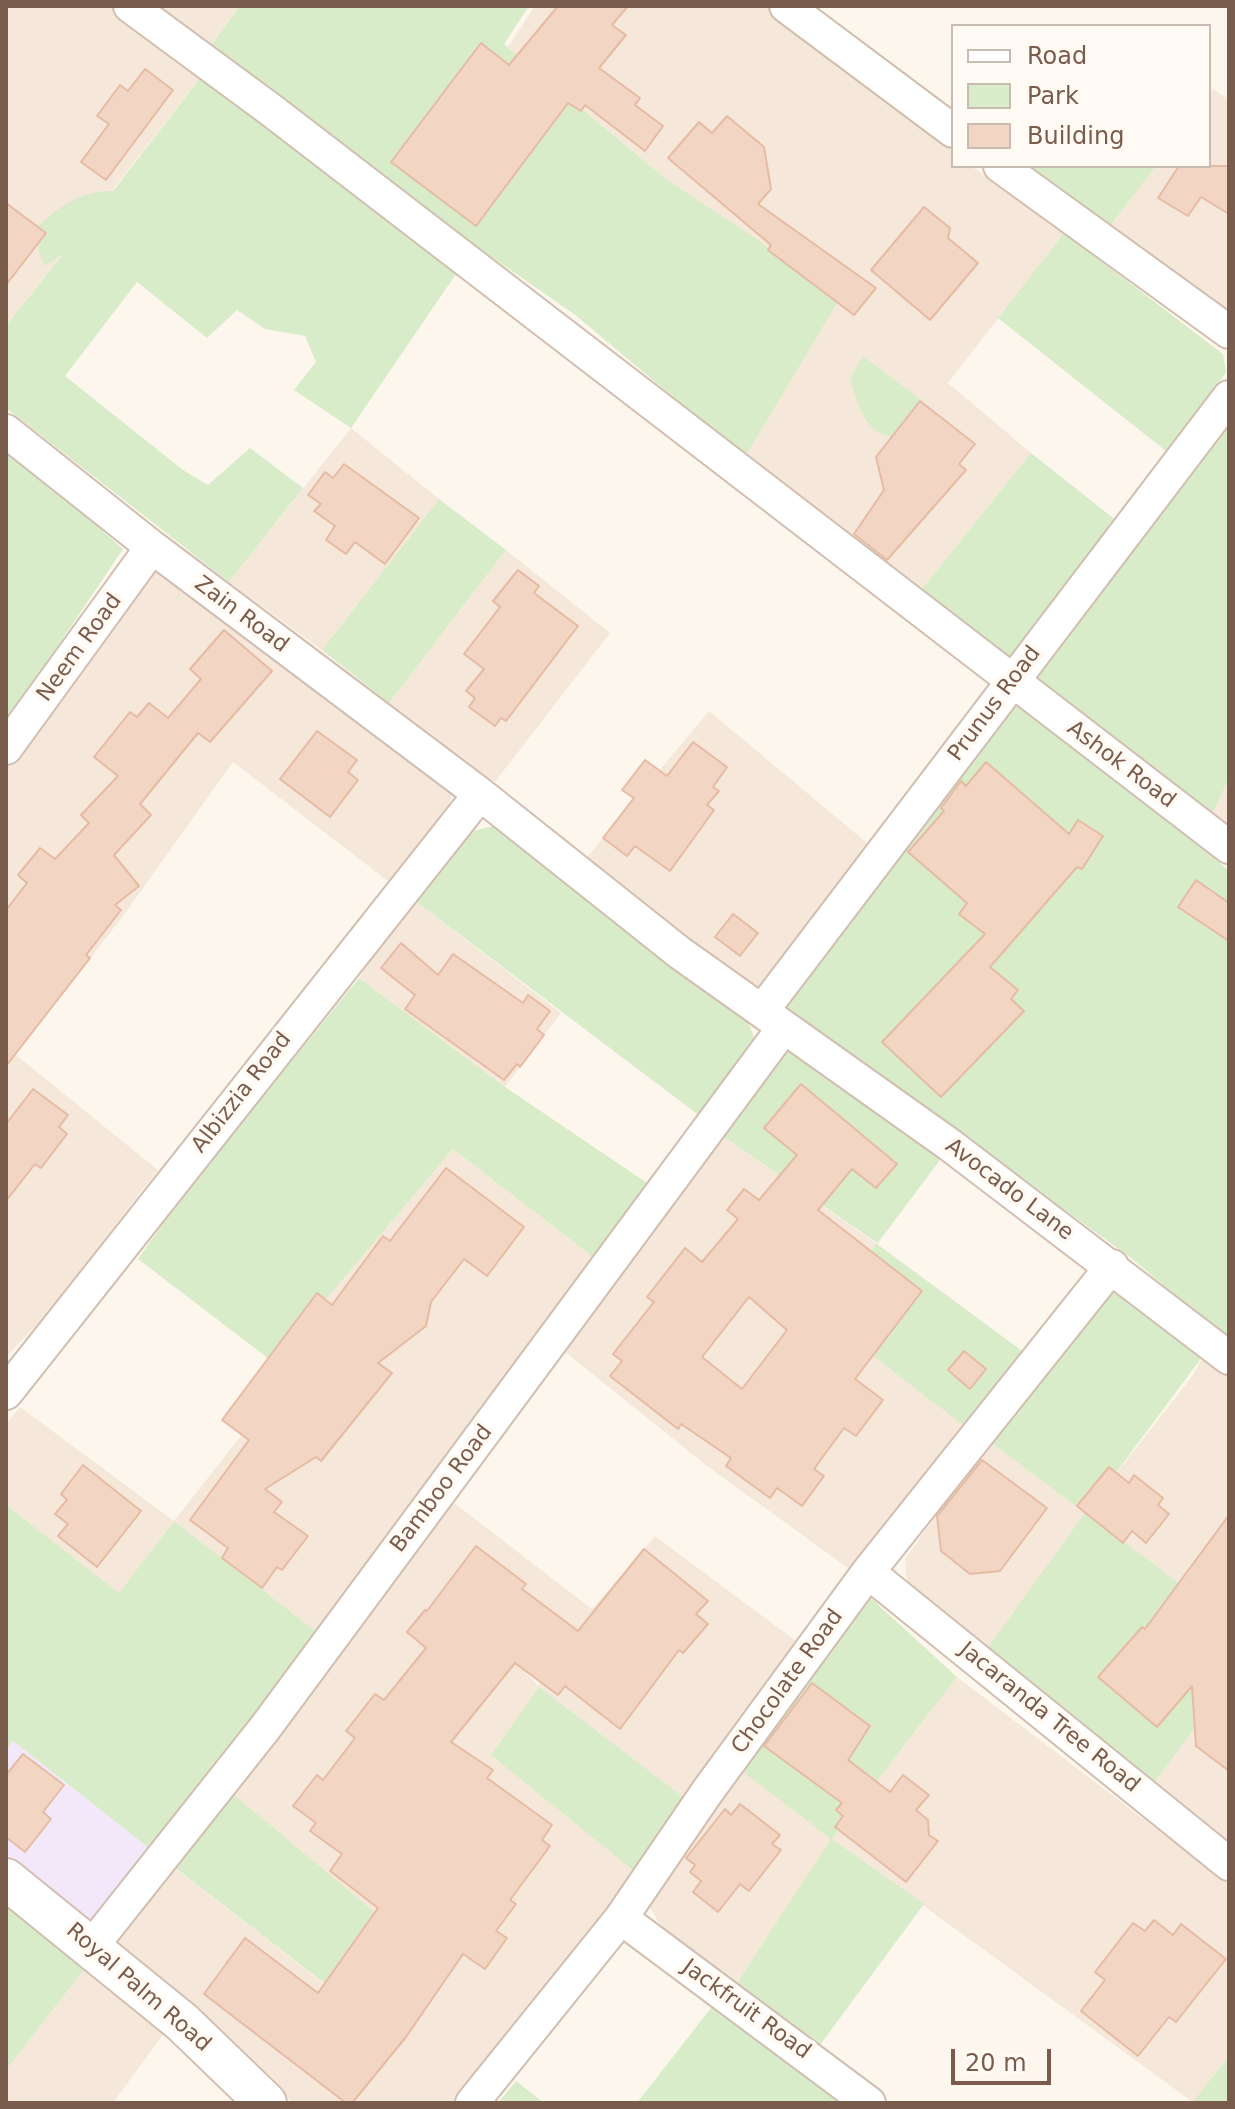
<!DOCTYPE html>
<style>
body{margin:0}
#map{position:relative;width:1235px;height:2109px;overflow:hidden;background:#fdf6ec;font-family:"DejaVu Sans",sans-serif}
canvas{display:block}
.frame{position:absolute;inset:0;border:8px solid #7a5c4d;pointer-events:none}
.legend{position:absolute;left:951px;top:24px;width:260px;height:144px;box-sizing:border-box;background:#fffaf3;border:2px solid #cabbb1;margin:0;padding:10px 14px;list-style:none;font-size:24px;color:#7a5c4d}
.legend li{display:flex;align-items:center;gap:16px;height:40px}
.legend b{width:40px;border:2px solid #cabbb1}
.scale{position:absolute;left:951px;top:2049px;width:100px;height:36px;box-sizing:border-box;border:4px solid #7a5c4d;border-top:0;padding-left:10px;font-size:24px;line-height:28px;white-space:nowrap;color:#7a5c4d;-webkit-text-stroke:6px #fffaf3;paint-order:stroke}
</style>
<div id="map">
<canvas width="1235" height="2109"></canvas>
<div class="frame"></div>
<ul class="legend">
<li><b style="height:10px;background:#fff"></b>Road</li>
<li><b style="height:22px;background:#d8ecc9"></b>Park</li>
<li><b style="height:22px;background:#f3d5c3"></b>Building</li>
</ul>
<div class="scale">20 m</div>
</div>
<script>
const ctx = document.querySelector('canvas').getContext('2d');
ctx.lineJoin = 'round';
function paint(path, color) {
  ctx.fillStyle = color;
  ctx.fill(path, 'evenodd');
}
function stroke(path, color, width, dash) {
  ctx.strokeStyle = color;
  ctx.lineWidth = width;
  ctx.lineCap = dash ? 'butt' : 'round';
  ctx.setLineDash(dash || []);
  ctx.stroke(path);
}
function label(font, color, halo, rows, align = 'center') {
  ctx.font = font + ' "DejaVu Sans",sans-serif';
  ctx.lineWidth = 8;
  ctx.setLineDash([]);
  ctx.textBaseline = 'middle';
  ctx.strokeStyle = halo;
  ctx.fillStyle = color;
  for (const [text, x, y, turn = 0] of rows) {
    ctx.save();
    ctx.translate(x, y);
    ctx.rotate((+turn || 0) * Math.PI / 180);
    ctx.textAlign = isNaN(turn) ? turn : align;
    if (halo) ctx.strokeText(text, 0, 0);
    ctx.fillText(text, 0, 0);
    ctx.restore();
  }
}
paint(new Path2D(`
 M6,6H113L204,73L6,326Z
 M150,6H240L208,49Z
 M535,6H766L953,152V166H971L1064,233L948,383L1031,453L917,595L745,457L837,302L757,239L666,179L508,47Z
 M1213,89L1229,99V318L1108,229L1156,166H1209V94Z
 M351,428L439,499L322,650L229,582Z
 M506,550L610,633L495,782L389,703Z
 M154,570L306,677L453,793L447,812L388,881L233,762L126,912L16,1055L158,1170L43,1318L6,1357V766L38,712Z
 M709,711L879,853L767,990L744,985L584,861Z
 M1229,778V825L1213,813Z
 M411,898L561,1013L505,1087L359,978Z
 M720,1134L877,1244L971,1431L859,1576L707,1466L560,1348L612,1274L674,1203Z
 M453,1149L597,1260L318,1633L174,1521L119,1594L6,1505V1424L20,1407L174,1521L287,1377L273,1362Z
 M1205,1353L1229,1371V1621L1172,1580L981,1657L914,1597L906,1576L905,1559L989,1441L1086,1512L1193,1375Z
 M449,1499L592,1609L655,1536L808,1650L832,1839L957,1677L1229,1884V2056L1194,2103L832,1839L735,1986L665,1935L648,1903L694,1805L539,1687L492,1755L635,1872L455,2103H293L108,1941L166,1861L327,1986L228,1790ZM596,1618L597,1619L538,1686L523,1669Z
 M1229,1682V1852L1148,1791Z
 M89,1963L167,2029L113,2103H6V2070Z`), '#f5e8da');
paint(new Path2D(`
 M12,1740L154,1852L95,1923L6,1853V1750Z`), '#f3e8fa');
paint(new Path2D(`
 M240,6H529L504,44L666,179L757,239L837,303L745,457L574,314L444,224L208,49Z
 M204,73L460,268L351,428L294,390L316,362L305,336L265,329L237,310L207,338L137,282L65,376L183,470L208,485L250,448L303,488L229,582L6,408V326L62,255L44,266L33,232C54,209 80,190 113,191Z
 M1024,166H1156L1108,229Z
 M1064,233L1223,354L1226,372L1171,455L998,318Z
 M863,356L921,400L891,437C863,431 857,402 850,378Z
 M1229,413V778L1213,813L1117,750L1032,679Z
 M6,446L123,549L6,723Z
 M1031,453L1122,525L1008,669L917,595Z
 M439,499L506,550L389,703L322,650Z
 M1008,676L1229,871V1340L1131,1258L772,997Z
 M493,826L512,829L539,847L625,932L744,1012L756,1042L700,1116L411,898L470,832Z
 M359,978L505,1087L653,1187L597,1260L453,1149L273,1362L138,1259L186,1191Z
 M802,1050L943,1156L877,1244L1029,1356L971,1431L821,1316L877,1243L720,1134L778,1055Z
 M1115,1293L1132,1298L1205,1353L1086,1513L1229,1621V1682L1148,1791L981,1657L1085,1513L989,1441L1101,1298Z
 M6,1505L119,1593L174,1521L318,1633L154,1852L13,1741L6,1750Z
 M861,1589L957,1677L832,1839L924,1904L817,2049L735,1986L831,1839L726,1759Z
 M539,1687L694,1805L635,1872L491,1755Z
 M228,1790L379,1916L328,1986L169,1863Z
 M6,1903L89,1963L6,2070Z
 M714,2004L847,2103H637Z
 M1229,2056V2103H1194L1193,2102Z
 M516,2081L544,2103H498Z`), '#d8ecc9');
const building = new Path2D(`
 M558,6H628L612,25L626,35L599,68L640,98L635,105L663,126L645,151L585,105L581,111L568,103L476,226L391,162L481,43L509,65Z
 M145,69L173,90L106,180L81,162L109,124L97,116L120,85L128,91Z
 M727,116L764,147L771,189L758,204L876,288L854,315L768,250L771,245L668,158L699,122L712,133Z
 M1179,166H1229V214L1201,197L1188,216L1158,198Z
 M6,203L46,233L6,285Z
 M924,207L950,228L948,238L978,263L930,320L871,270Z
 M920,401L975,444L959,464L966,470L887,560L854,534L884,490L876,457Z
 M344,464L419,518L385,564L355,542L346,554L326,540L335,526L314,511L321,504L308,495L325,472L333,478Z
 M518,570L539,586L534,593L578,626L506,721L501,718L495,726L469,707L475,698L466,691L484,669L464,654L500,607L493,601Z
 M224,630L272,671L210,742L198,733L140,804L151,815L114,855L139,886L115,905L121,910L86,955L90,958L6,1066V910L27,883L18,875L40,848L55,859L89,823L81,815L118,776L94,757L130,712L137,717L149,703L168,718L201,679L190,669Z
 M317,731L357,760L348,772L358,780L330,817L280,779Z
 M693,742L727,767L713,787L719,791L707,805L714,810L670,871L635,846L627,856L603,838L634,798L622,790L645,760L667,776Z
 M986,762L1069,834L1078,820L1103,836L1082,869L1077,867L990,967L1018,990L1011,999L1024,1011L941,1097L882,1042L985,934L959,914L967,903L908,852L944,811L941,808L961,781L966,786Z
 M1196,880L1229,903V941L1178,907Z
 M733,914L758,933L740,956L715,937Z
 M401,943L438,975L453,954L523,1003L528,995L550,1011L537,1029L544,1035L520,1067L517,1064L504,1080L405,1009L415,995L381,968Z
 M801,1084L897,1164L876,1188L852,1169L818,1210L922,1291L855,1379L883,1400L856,1436L844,1428L814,1469L824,1476L802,1506L777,1488L770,1498L726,1466L731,1458L681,1424L678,1429L610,1376L622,1361L613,1354L654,1302L647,1297L685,1248L702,1262L738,1219L727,1210L744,1189L759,1200L797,1155L764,1128ZM749,1297L787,1330L742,1389L702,1357Z
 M33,1089L68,1115L59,1127L67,1134L41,1168L35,1164L6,1201V1124Z
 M446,1168L524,1227L487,1276L464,1259L431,1302L426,1326L378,1363L392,1373L321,1461L316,1457L265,1489L282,1502L274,1512L308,1536L282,1570L277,1567L262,1588L222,1558L228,1548L190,1520L249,1440L222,1420L317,1293L332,1305L383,1236L390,1241Z
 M964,1351L986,1369L970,1389L948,1370Z
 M982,1460L1047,1508L1000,1571L970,1574L941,1551L937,1516Z
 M83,1465L141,1511L97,1567L58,1536L68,1524L55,1514L67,1500L61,1494Z
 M1109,1467L1129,1483L1134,1475L1163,1498L1158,1505L1169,1514L1146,1543L1132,1531L1123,1543L1077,1506Z
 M1229,1515V1771L1196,1746L1192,1686L1157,1727L1098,1677L1142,1627L1145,1629Z
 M476,1546L526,1584L522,1589L578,1631L644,1549L708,1601L696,1614L708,1624L683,1653L679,1650L620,1729L565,1686L558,1695L515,1663L451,1742L493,1770L487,1778L552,1825L542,1840L550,1846L510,1900L516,1904L496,1931L507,1938L485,1969L463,1954L406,2037L352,2103H346L204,1994L245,1938L318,1993L378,1908L330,1871L342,1854L310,1831L316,1823L293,1806L317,1775L323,1780L355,1738L346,1731L375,1694L384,1700L426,1648L407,1632L425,1610L427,1611Z
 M812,1683L870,1726L848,1760L890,1792L903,1775L929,1795L916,1810L928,1820L929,1835L938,1841L906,1882L835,1827L843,1816L836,1810L842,1803L764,1746Z
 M23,1754L64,1785L43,1812L51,1819L25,1852L6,1837V1775Z
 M740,1804L780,1835L772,1844L781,1850L749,1891L740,1884L718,1912L693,1892L701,1881L690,1872L695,1865L686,1858L725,1809L731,1815Z
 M1154,1920L1173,1935L1181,1924L1226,1959L1176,2022L1169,2017L1138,2056L1081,2011L1105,1980L1095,1972L1133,1923L1145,1931Z`);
paint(building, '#f3d5c3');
stroke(building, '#e6bba3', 2);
const minor = new Path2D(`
 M130,6L271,110L1229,847
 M786,6L953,131
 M1000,166L1229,332
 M6,431L152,547L480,794L680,953L950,1145L1229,1358
 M6,748L152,547
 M762,1011L1229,397
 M6,1393L480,794
 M868,1572L1229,1864
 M621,1918L869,2103
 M92,1946L265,1728L784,1027
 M472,2103L621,1918L707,1792L868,1572L1112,1266`);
const tertiary = new Path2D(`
 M6,1879L182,2022L266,2103`);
stroke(minor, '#d1beb0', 36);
stroke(tertiary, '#d1beb0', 44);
stroke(minor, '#fff', 32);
stroke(tertiary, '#fff', 40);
label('22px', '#7a5c4d', '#fffaf3', [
 ["Zain Road",241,615,37],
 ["Neem Road",80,648,-54],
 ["Prunus Road",995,704,-53],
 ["Ashok Road",1121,765,37],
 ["Albizzia Road",242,1093,-52],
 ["Avocado Lane",1009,1190,37],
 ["Bamboo Road",442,1489,-53],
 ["Chocolate Road",788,1682,-54],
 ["Jacaranda Tree Road",1049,1718,39],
 ["Royal Palm Road",138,1988,41],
 ["Jackfruit Road",746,2010,36]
]);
</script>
